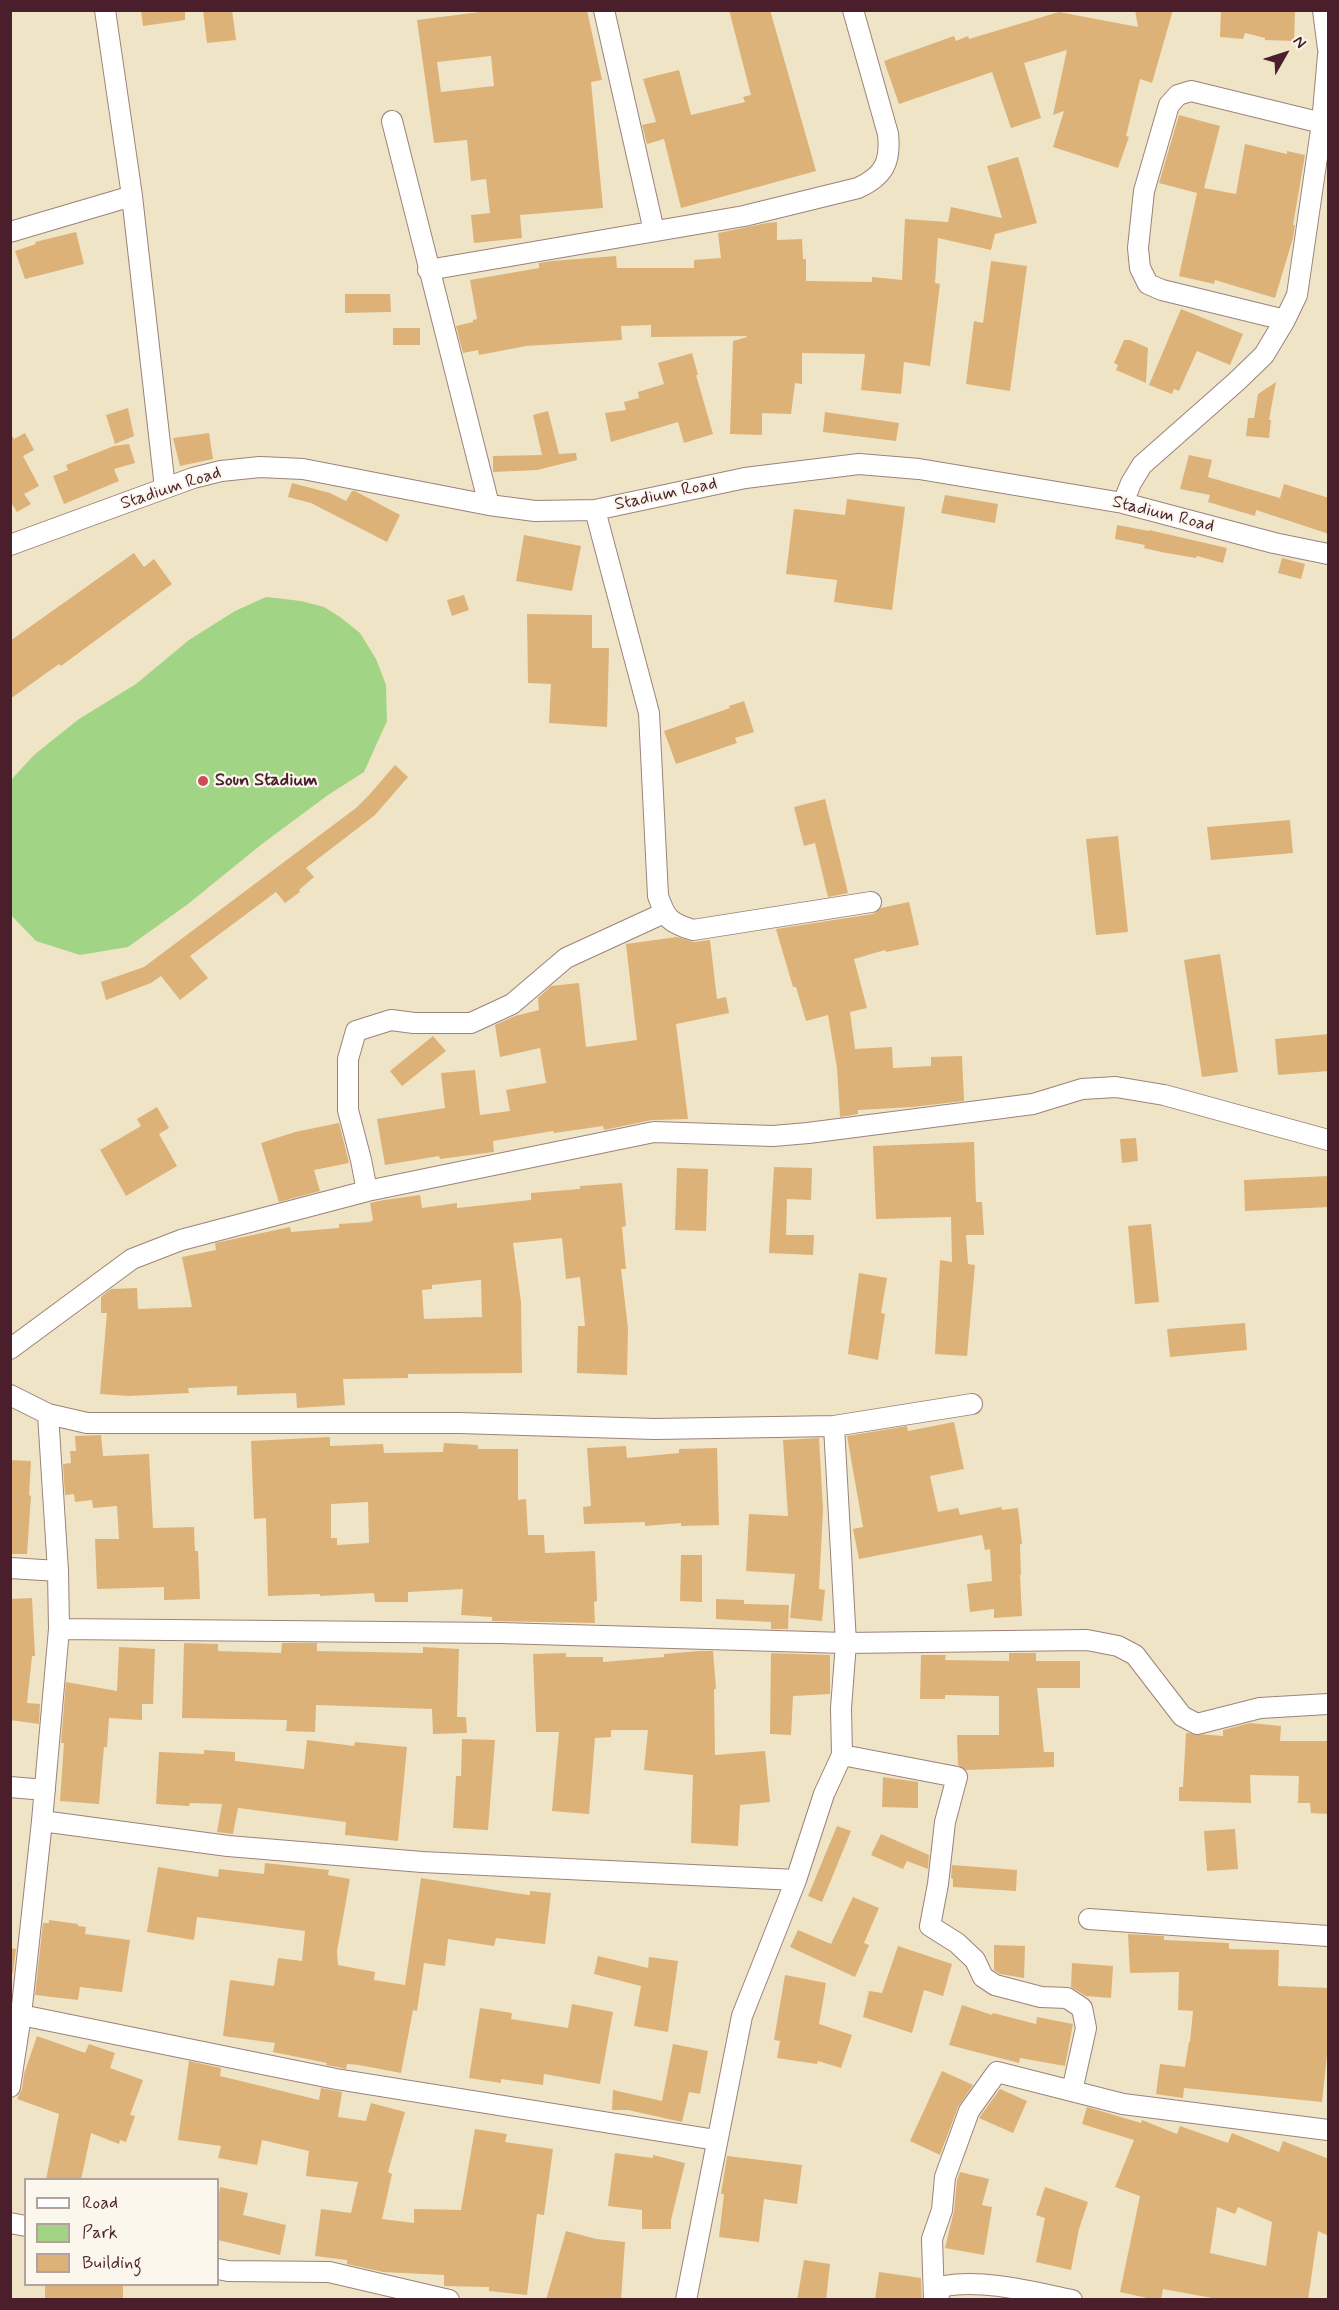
<!DOCTYPE html>
<style>
body{margin:0}
#map{position:relative;width:1339px;height:2310px;overflow:hidden;background:#f0e4c7;font-family:Mynerve,sans-serif}
canvas{display:block}
.frame{position:absolute;inset:0;border:12px solid #4a1f2b;pointer-events:none}
.legend{position:absolute;left:24px;top:2178px;width:195px;height:108px;box-sizing:border-box;background:#fbf7ec;border:2px solid #b4a19f;margin:0;padding:8px 10px;list-style:none;font-size:18px;color:#4a1f2b}
.legend li{display:flex;align-items:center;gap:12px;height:30px}
.legend b{width:30px;border:2px solid #b4a19f}
.north{position:absolute;left:1255px;top:24px;width:60px;height:60px;-webkit-text-stroke:4px #fbf7ec;paint-order:stroke;rotate:51deg;font-size:16px;font-weight:700;line-height:24px;text-align:center;color:#4a1f2b}
.north::after{content:'';display:block;margin:auto;width:21px;height:27px;background:#4a1f2b;clip-path:polygon(50% 0,100% 100%,50% 72%,0 100%)}
</style>
<div id="map">
<canvas width="1339" height="2310"></canvas>
<div class="frame"></div>
<ul class="legend">
<li><b style="height:8px;background:#fff"></b>Road</li>
<li><b style="height:16px;background:#a1d484"></b>Park</li>
<li><b style="height:16px;background:#dcb278"></b>Building</li>
</ul>
<div class="north">N</div>
</div>
<script>
const ctx = document.querySelector('canvas').getContext('2d');
ctx.lineJoin = 'round';
function paint(path, color) {
  ctx.fillStyle = color;
  ctx.fill(path, 'evenodd');
}
function stroke(path, color, width, dash) {
  ctx.strokeStyle = color;
  ctx.lineWidth = width;
  ctx.lineCap = dash ? 'butt' : 'round';
  ctx.setLineDash(dash || []);
  ctx.stroke(path);
}
function label(font, color, halo, rows, align = 'center') {
  ctx.font = font + ' Mynerve,sans-serif';
  ctx.lineWidth = 4.5;
  ctx.setLineDash([]);
  ctx.textBaseline = 'middle';
  ctx.strokeStyle = halo;
  ctx.fillStyle = color;
  for (const [text, x, y, turn = 0] of rows) {
    ctx.save();
    ctx.translate(x, y);
    ctx.rotate((+turn || 0) * Math.PI / 180);
    ctx.textAlign = isNaN(turn) ? turn : align;
    if (halo) ctx.strokeText(text, 0, 0);
    ctx.fillText(text, 0, 0);
    ctx.restore();
  }
}
paint(new Path2D(`
 M266,597L301,601L324,607L340,617L360,633L376,659L386,685L387,721L364,772L328,795L262,844L188,904L128,947L80,955L36,941L11,915V780L34,755L79,719L136,684L189,640L235,611Z`), '#a1d484');
paint(new Path2D(`
 M141,10H185V20L143,26Z
 M203,10H232L236,40L207,43Z
 M496,10H587L602,80L591,82L603,208L520,215L522,238L474,243L471,215L490,213L486,179L471,181L467,140L434,143L417,20ZM491,56L494,86L441,92L437,62Z
 M729,10H770L816,171L681,208L664,139L647,144L642,125L656,122L643,79L679,70L691,115L745,102L743,97L751,95Z
 M1135,10H1173L1152,83L1140,79L1126,136L1129,137L1118,168L1053,147L1064,111L1053,115L1067,50L1024,63L1041,118L1011,128L992,72L899,104L884,61L954,36L956,41L968,36L969,39L1059,12L1138,27Z
 M1221,10H1295L1294,41L1265,40V38L1245,33L1243,39L1220,37Z
 M1179,115L1220,126L1204,188L1236,194L1245,144L1287,154V151L1305,155L1293,225H1295L1293,238L1275,298L1215,280L1214,284L1179,276L1197,193L1159,183Z
 M1018,157L1037,223L995,234L991,250L938,238L935,283L940,284L930,366L904,362L901,394L861,390L865,354L802,353V384L795,383L791,414L762,413V435L730,434L733,341L747,337L746,336L651,337V325L621,326L622,340L526,346L479,355L478,350L463,353L456,326L473,322V320L477,319L470,280L539,268V263L552,261L616,256L617,268H694V260L721,258L718,233L767,223L777,222V240L802,239L803,259H806V281L872,282V277L902,280L905,219L948,222L951,207L1002,218L987,166Z
 M76,232L84,264L25,279L15,251L36,244L35,242Z
 M991,261L1027,266L1010,391L966,384L974,321L983,323Z
 M345,294H390L391,312L345,313Z
 M1181,309L1243,334L1230,365L1197,351L1179,391L1174,389L1172,394L1149,385Z
 M393,328H420V345H393Z
 M1124,340H1130L1148,348L1146,383L1116,370L1118,365L1114,363Z
 M692,353L698,375H696L713,434L684,443L678,422L611,442L605,413L626,410L624,402L639,398L638,392L664,384L658,363Z
 M1276,382L1269,420H1271L1269,438L1246,436L1248,418H1254L1258,394Z
 M128,408L134,436L115,444L106,415Z
 M548,411L559,454L576,453L577,460L537,470L493,472V456L542,455L533,415Z
 M825,412L899,423L896,441L823,432Z
 M10,433L14,439L25,433L34,450L23,456L39,486L24,494L31,504L17,512L10,501Z
 M209,433L213,459L180,466L173,438Z
 M129,444L135,463L114,469L119,481L64,504L53,476L68,470L66,465L114,446Z
 M1189,455L1212,460L1208,477L1280,498L1284,484L1329,498V534L1256,510L1255,516L1208,502L1210,495L1180,489Z
 M292,483L330,493L346,501L352,491H355L400,515L387,542L311,503L288,497Z
 M945,495L998,504L995,523L941,513Z
 M847,499L905,507L892,610L834,602L837,580L786,574L794,509L845,515Z
 M1117,525L1149,531V530L1227,548L1223,563L1197,556L1196,558L1161,552L1144,548L1145,545L1115,539Z
 M524,535L581,546L572,591L516,581Z
 M134,553L144,567L154,559L172,584L61,666L59,664L10,699V641Z
 M1282,558L1305,564L1301,579L1278,573Z
 M464,595L469,610L452,616L447,600Z
 M527,614L592,615V648H609L607,727L549,723L551,684L528,683Z
 M744,701L754,732L735,738L737,743L676,764L664,731L730,708L729,706Z
 M395,765L408,777L375,815L306,868L314,877L299,890L300,892L285,903L276,892L190,956L208,978L180,1000L161,976L151,983L106,1000L101,982L144,967L356,808L369,795Z
 M825,799L848,893L828,897L815,843L804,846L794,807Z
 M1290,820L1293,853L1211,860L1207,827Z
 M1118,836L1128,932L1096,935L1086,839Z
 M909,902L919,945L886,952L885,950L854,959L867,1008L850,1012L855,1049L892,1047L893,1068L931,1066V1057L962,1056L964,1101L912,1107L858,1110V1114L840,1117L837,1068L828,1015L806,1021L796,987H793L776,929L873,914L881,908Z
 M677,937L694,942L710,940L717,999L726,997L729,1013L676,1024L688,1119L652,1120L604,1130L603,1126L554,1133L553,1131L493,1141L494,1152L440,1159L439,1156L385,1165L377,1119L445,1108L441,1073L475,1070L480,1115L510,1111L506,1090L546,1083L540,1048L500,1057L495,1025L515,1016L539,1010L538,998L551,986L579,983L586,1047L637,1040L626,944Z
 M1220,954L1238,1072L1202,1077L1184,960Z
 M1329,1034V1071L1278,1075L1275,1039Z
 M433,1036L446,1051L402,1086L390,1071Z
 M157,1107L169,1128L159,1134L177,1166L126,1196L100,1150L141,1126L137,1119Z
 M339,1123L349,1163L314,1170L320,1191L279,1202L261,1143L295,1132Z
 M1136,1138L1138,1161L1122,1163L1120,1139Z
 M974,1142L976,1202H982L984,1235H966L968,1264L975,1265L967,1356L935,1354L940,1260L952,1262L951,1217L876,1219L873,1146Z
 M774,1167L812,1168L811,1200L787,1199L786,1235H814L813,1255L769,1253Z
 M677,1168L708,1169L706,1231L675,1230Z
 M1329,1176V1207L1245,1211L1244,1180Z
 M622,1183L626,1226L622,1227L626,1269H621L628,1328L627,1375L577,1373L578,1326H585L580,1277L566,1279L562,1238L513,1243L521,1302L522,1373L408,1374V1378L343,1379L345,1405L297,1408L296,1393L237,1395V1386L188,1388L189,1393L129,1396L100,1394L107,1313H101V1297L111,1289L137,1288L138,1309L192,1307L182,1257L216,1250L215,1243L290,1227L291,1232L339,1228V1224L370,1222L373,1220L370,1203L384,1200L420,1195L422,1208L457,1203V1208L531,1200V1193L580,1189V1186ZM479,1280H481L482,1317L424,1319L422,1290L432,1289V1285Z
 M1151,1224L1159,1302L1135,1304L1128,1226Z
 M859,1273L887,1278L881,1313L885,1314L878,1360L848,1354Z
 M1245,1323L1247,1350L1170,1357L1167,1329Z
 M954,1422L964,1469L930,1476L938,1512L958,1508L960,1515L1001,1507L1002,1510L1018,1508L1022,1544H1020L1021,1575H1020L1022,1616L994,1618V1609L970,1612L967,1584L992,1581L990,1549L985,1550L982,1535L859,1559L853,1529L863,1527L847,1436L907,1426L908,1431Z
 M101,1435L103,1456L149,1454L153,1528L194,1527L195,1551H198L200,1599L164,1600V1587L97,1589L95,1539H119L117,1506L93,1508L92,1500L75,1502L74,1494L65,1495L63,1464L71,1463L70,1451H76L75,1436Z
 M330,1437V1446L383,1444L384,1453L443,1452L444,1443L478,1445V1449H518V1500L526,1499L528,1535H544L545,1553L595,1551L597,1601L594,1602L595,1623L492,1621V1617L461,1615L463,1589L408,1592V1602H375L374,1593L320,1596V1594L268,1596L266,1518L254,1519L251,1441ZM368,1502L369,1543L337,1545V1538H331V1504Z
 M819,1438L823,1509L819,1589L825,1590L822,1621L790,1618L795,1574L746,1571L749,1514L788,1516L783,1440Z
 M626,1446L627,1458L679,1453V1449L717,1448L719,1525L681,1526V1523L645,1526V1522L584,1524L583,1507L591,1506L587,1448Z
 M10,1460L31,1461L29,1495L31,1496L27,1554H10Z
 M681,1555H702V1602L680,1601Z
 M32,1598L35,1656H32L27,1703L40,1704L39,1724L10,1720V1599Z
 M716,1599L744,1600V1604L789,1605L788,1629H771V1622L716,1619Z
 M184,1643L218,1644V1651L281,1653L282,1643H317V1651L423,1653V1647L459,1649L457,1717H466L467,1733L433,1734L432,1709L316,1705L315,1732L286,1731L287,1720L182,1718Z
 M119,1647L155,1649L153,1704H142V1720L109,1718L107,1747H104L99,1804L60,1801L64,1743H61L66,1682L117,1691Z
 M700,1651H713L716,1689H714L715,1755L765,1751L770,1802L740,1805L738,1846L691,1843L693,1775L644,1770L648,1730H611V1737L595,1738L589,1814L552,1811L559,1732H536L533,1654L566,1653V1657H603V1662L664,1657V1654Z
 M771,1653L830,1655V1694L793,1696L791,1735L770,1734Z
 M1009,1653H1036V1661H1080V1688H1037L1044,1752H1054V1767L966,1770L958,1765L957,1735H999V1696L945,1695V1699H920L921,1655H946L945,1660L1009,1661Z
 M1250,1723L1281,1726L1280,1741H1329V1814L1311,1813L1310,1803H1298L1299,1776L1250,1775L1251,1803L1179,1801V1787H1183L1186,1733L1223,1736V1730Z
 M462,1739L495,1740L488,1830L453,1828L456,1776H461Z
 M307,1740L354,1746L355,1742L407,1747L398,1841L345,1835L346,1822L238,1808L233,1834L217,1832L222,1804L190,1803L189,1806L156,1804L159,1752L204,1754V1750L235,1752V1761L304,1769Z
 M883,1777L918,1782V1808L882,1807Z
 M837,1826L851,1831L822,1902L808,1896Z
 M1235,1829L1238,1869L1207,1871L1204,1831Z
 M881,1834L929,1855L928,1869L907,1861L903,1869L871,1855Z
 M265,1863L329,1870L328,1875L350,1879L337,1951L338,1965L375,1972L374,1980L405,1985L421,1878L514,1893L530,1895V1891L551,1893L545,1944L496,1938L494,1946L448,1939L445,1966L424,1963L417,2011L413,2010L401,2073L359,2065L347,2064L346,2069L338,2067L326,2065L327,2063L273,2052L275,2043L223,2036L230,1980L274,1986L278,1958L302,1961L305,1931L197,1917L194,1940L147,1932L158,1867L218,1877L219,1869L264,1874Z
 M952,1865L1017,1870L1016,1891L953,1887V1879L951,1878Z
 M853,1897L879,1908L864,1943L869,1945L855,1977L790,1947L798,1930L831,1944Z
 M49,1920L78,1924V1926L86,1927L85,1934L130,1940L122,1992L80,1987L78,2000L35,1995L43,1923H49Z
 M1128,1934L1164,1936V1940L1229,1943V1949L1279,1950L1278,1986L1329,1988V2035L1322,2102L1184,2088L1183,2098L1156,2094L1160,2064L1185,2067L1189,2042H1190L1193,2011L1178,2010L1179,1972L1130,1973Z
 M994,1945L1025,1946L1024,1978L1000,1974L994,1970Z
 M898,1946L952,1964L943,1996L924,1990L912,2033L863,2017L869,1991L882,1993Z
 M10,1948L16,1949L13,1973H10Z
 M598,1956L648,1968L649,1957L678,1961L668,2032L634,2026L641,1986L594,1974Z
 M1072,1963L1113,1966L1111,1998L1086,1996L1071,1987Z
 M785,1975L826,1983L819,2024L852,2035L841,2068L818,2061L817,2064L777,2058L780,2041L774,2040Z
 M572,2004L613,2012L600,2084L544,2074L543,2085L501,2079V2083L469,2078L480,2008L512,2013L511,2019L568,2028Z
 M962,2005L992,2015L993,2013L1036,2024L1037,2017L1073,2024L1065,2066L1020,2058L1019,2063L949,2045Z
 M37,2036L85,2053L89,2044L115,2053L110,2068L143,2080L130,2115L135,2116L126,2142L120,2140L119,2144L91,2133L81,2180H46L59,2114L17,2099L22,2089L24,2074Z
 M673,2044L708,2051L700,2094L689,2092L682,2122L628,2110H612L613,2090L662,2101Z
 M189,2061L221,2068L220,2076L319,2100L321,2088L342,2092L338,2117L366,2121L371,2103L405,2112L388,2172L392,2174L382,2219L414,2223V2209L461,2210L475,2129L507,2134L505,2142L553,2149L544,2215L537,2214L527,2295L489,2291V2287L444,2286V2275L383,2272L347,2264V2260L315,2256L321,2209L351,2213L358,2182L306,2176L309,2151L262,2140L257,2165L218,2158L221,2146L178,2140Z
 M942,2071L973,2085L958,2107L940,2155L910,2141Z
 M1000,2089L1027,2101L1013,2133L979,2118Z
 M1087,2107L1141,2123L1142,2120L1177,2134L1180,2126L1228,2143L1232,2133L1279,2152L1283,2141L1329,2159V2236L1318,2231L1308,2300L1252,2298V2300H1223L1163,2289L1161,2300H1156L1120,2292L1140,2196L1115,2187L1134,2140L1082,2124ZM1217,2207L1235,2214L1238,2207L1272,2222L1266,2266L1210,2253Z
 M615,2153L653,2158V2155L685,2163L671,2220V2229H642V2210L608,2206Z
 M727,2156L802,2165L797,2204L764,2199L759,2242L719,2237L724,2194H721Z
 M960,2172L989,2179L982,2205L992,2207L984,2255L945,2248L954,2211L957,2180Z
 M220,2187L248,2193L243,2215L286,2225L280,2255L218,2240V2202Z
 M1045,2187L1088,2202L1079,2229L1071,2270L1036,2262L1045,2218L1036,2215Z
 M566,2231L596,2239L625,2242L621,2300H546Z
 M804,2260L830,2264L826,2300H797Z
 M879,2272L921,2278L922,2300H875Z
 M45,2284H123V2300H45Z`), '#dcb278');
const minor = new Path2D(`
 M105,10L132,196L165,488
 M604,10L654,231
 M1323,10L1328,49
 M392,121L489,505
 M10,232L132,196
 M428,270L744,216L858,188C884,176 891,162 888,134L853,10
 M1285,320L1162,290L1148,284L1140,268L1138,248L1144,191L1169,105L1178,95L1191,91L1322,123
 M1123,503L1131,483L1142,465L1236,382L1264,355L1285,320L1297,295L1322,123L1328,55
 M595,510L649,713L658,896C666,919 670,923 693,930L871,902
 M10,545L193,478L221,471L260,467L303,469L489,505L535,511L595,510L745,478L859,464L919,469L1123,503L1274,543L1328,554
 M367,1191L361,1160L348,1110V1059L356,1031L391,1020L414,1023H471L512,1004L566,958L664,913
 M10,1349L132,1259L181,1240L367,1191L654,1132L773,1136L808,1133L1033,1104L1082,1089L1116,1087L1164,1095L1328,1140
 M10,1395L48,1414L87,1423H459L655,1429L834,1426L972,1404
 M10,1568L58,1571
 M59,1629L500,1633L846,1643L1087,1640L1118,1646L1135,1655L1182,1716L1197,1724L1260,1708L1328,1704
 M842,1755L957,1777L945,1822L938,1884L930,1926L957,1943L975,1960L983,1977L995,1985L1041,1997L1067,1998L1082,2008L1086,2028L1072,2091
 M10,1787L45,1790
 M42,1821L228,1846L422,1862L796,1880
 M1089,1919L1328,1936
 M21,2015L336,2079L716,2140
 M10,2087L21,2015L42,1821L59,1629L58,1571L48,1414
 M10,2223L26,2226
 M218,2269L228,2271L329,2272L449,2300
 M686,2300L742,2016L796,1880L824,1794L842,1755L841,1708L846,1643L834,1426
 M934,2300L932,2239L942,2210L945,2177L969,2111L997,2072L1123,2104L1328,2130
 M935,2300L944,2286C985,2279 1032,2292 1072,2300`);
stroke(minor, '#9d8279', 22);
stroke(minor, '#fff', 20);
for (const [x, y, r, color] of [
 [203,781,6,"#d1495b"]
]) {
  const dot = new Path2D();
  dot.arc(x, y, r, 0, 2 * Math.PI);
  ctx.fillStyle = color;
  ctx.fill(dot);
  stroke(dot, '#fbf7ec', 2);
}
label('18px', '#4a1f2b', '#fbf7ec', [
 ["Stadium Road",171,489,-18],
 ["Stadium Road",666,495,-12],
 ["Stadium Road",1163,515,14]
]);
label('bold 18px', '#4a1f2b', '#fbf7ec', [
 ["Soun Stadium",215,781]
], 'left');
</script>
